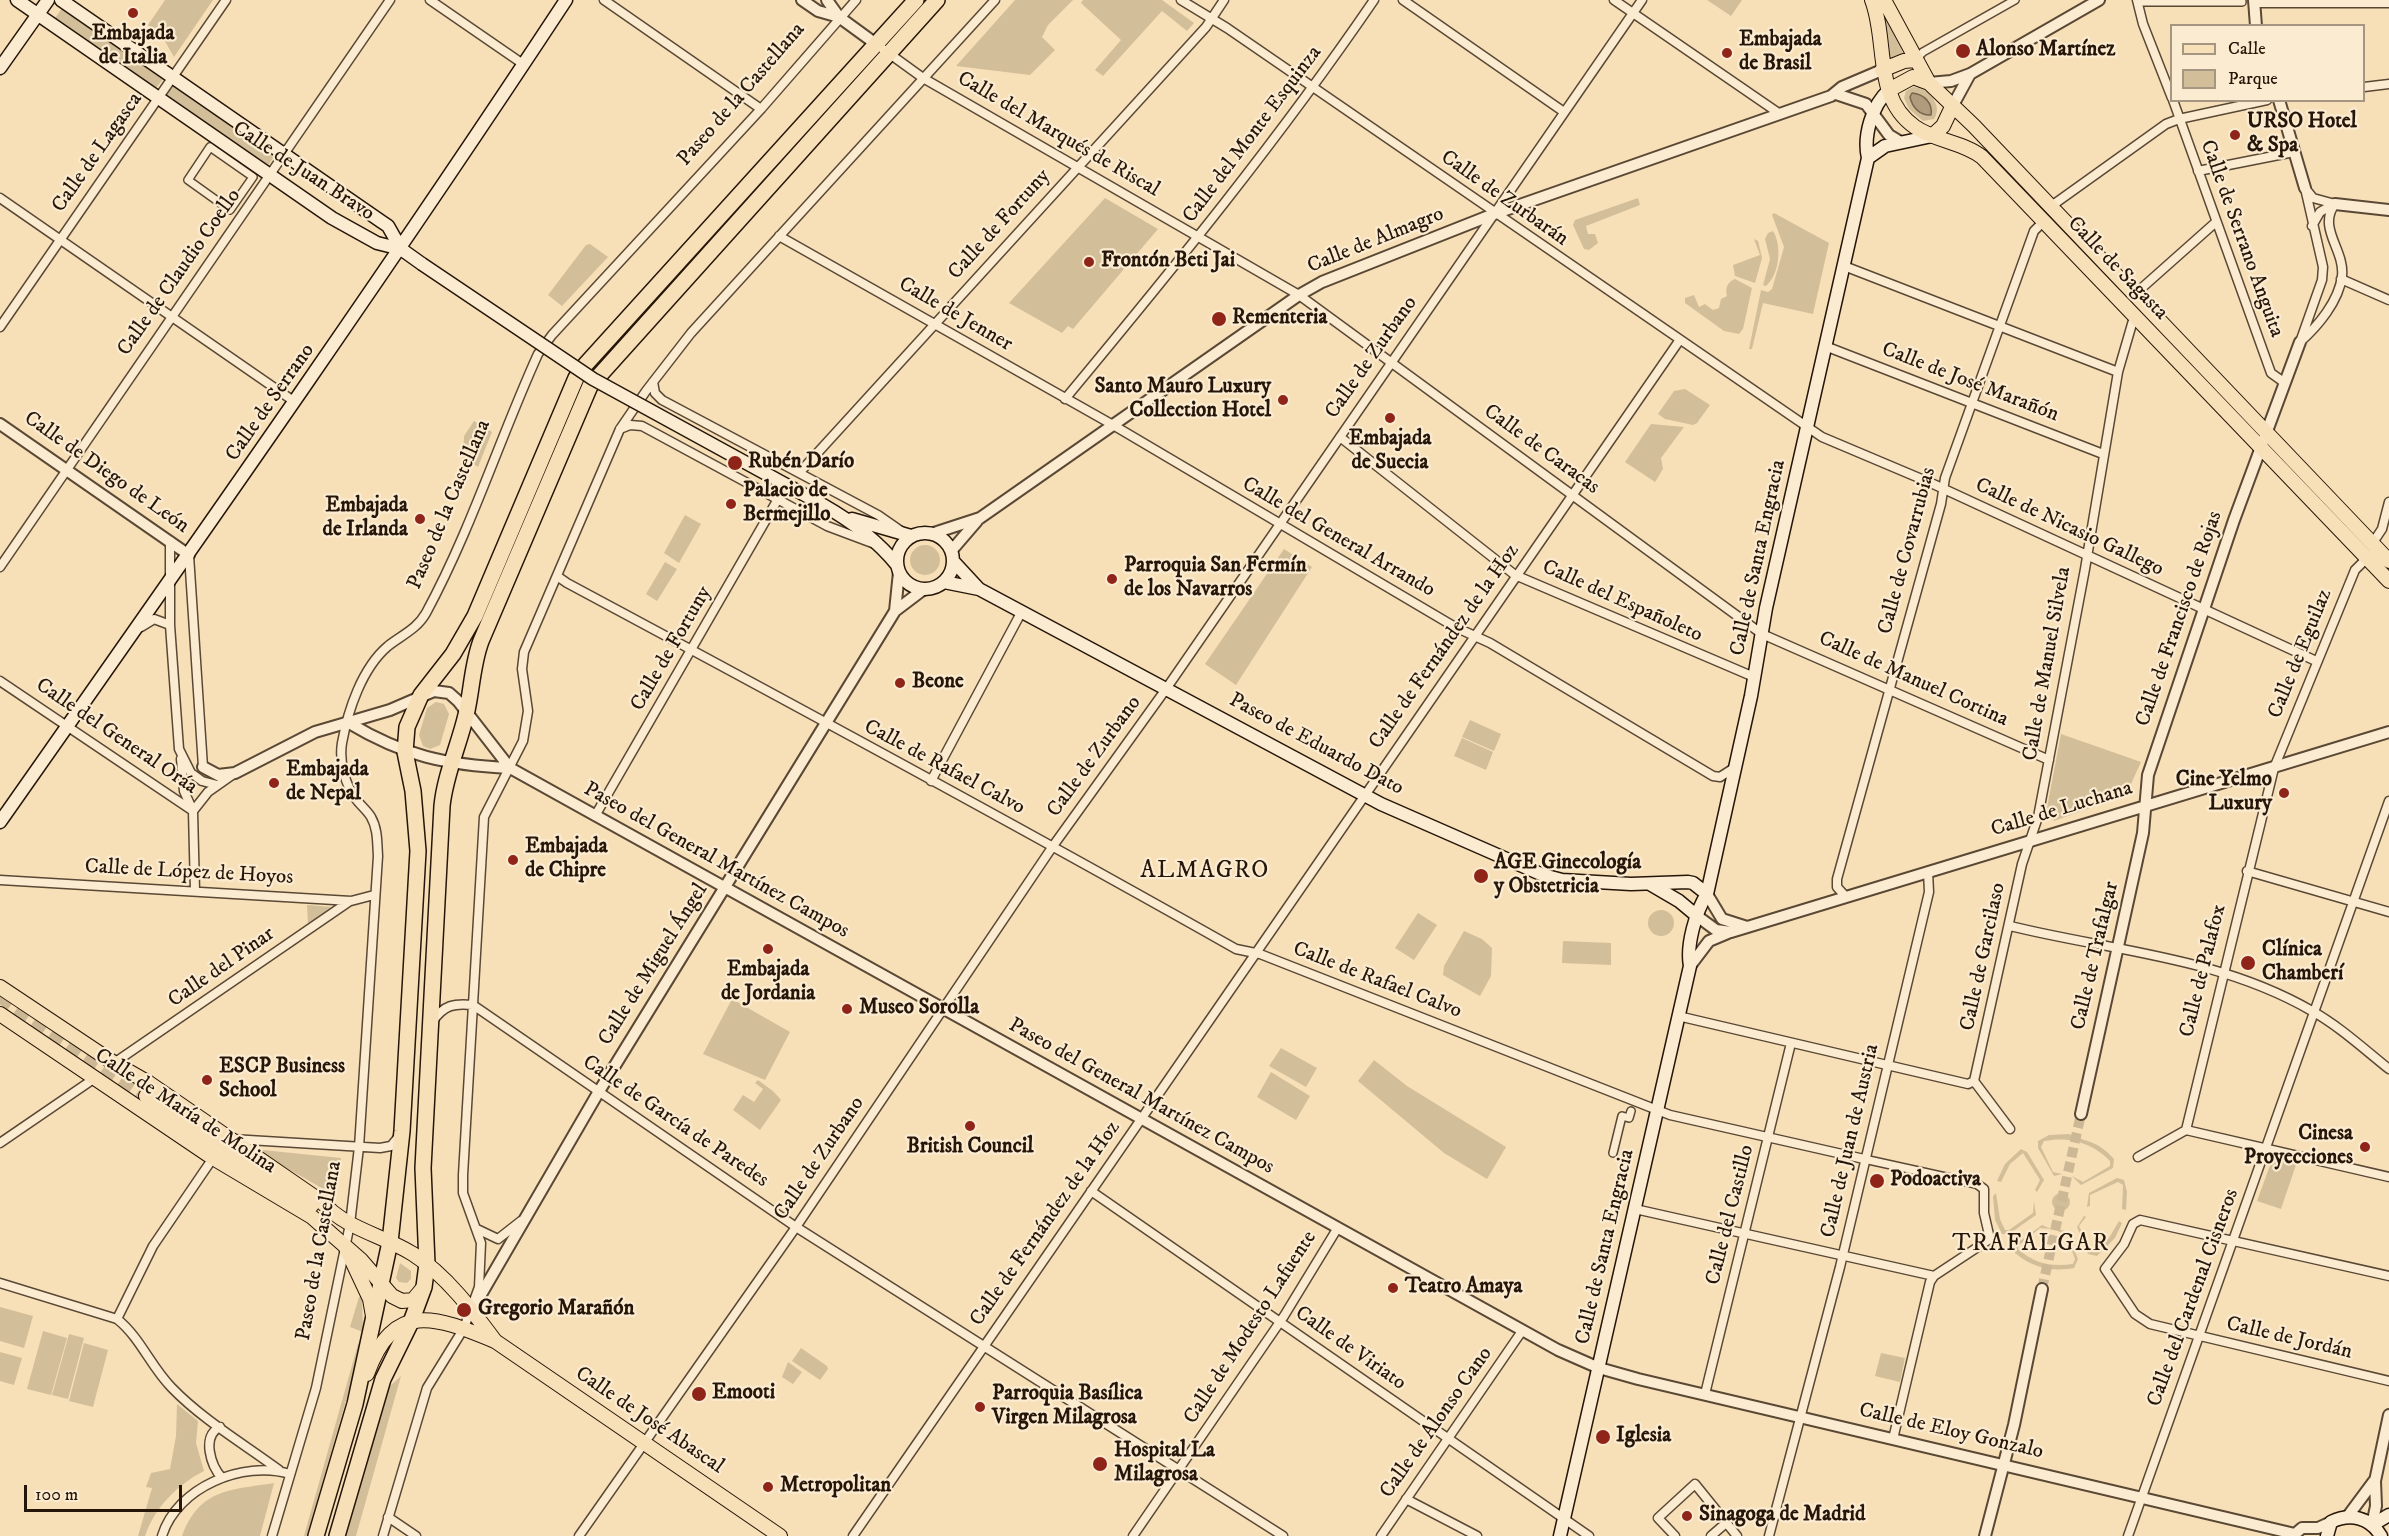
<!DOCTYPE html>
<meta charset="utf-8">
<style>
body{margin:0}
#map{position:relative;width:2389px;height:1536px;overflow:hidden;background:#f7e0b8;font-family:"IM FELL DW Pica",serif}
canvas{display:block}
.legend{position:absolute;left:2170px;top:24px;width:195px;height:78px;box-sizing:border-box;background:#faebd1;border:2px solid #a59681;margin:0;padding:8px 10px;list-style:none;font-size:18px;color:#261609}
.legend li{display:flex;align-items:center;gap:12px;height:30px}
.legend b{width:30px;border:2px solid #a59681}
.scale{position:absolute;left:24px;top:1485px;width:158px;height:27px;box-sizing:border-box;border:3px solid #261609;border-top:0;padding-left:8px;font-size:18px;line-height:21px;white-space:nowrap;color:#261609;-webkit-text-stroke:4px #faebd1;paint-order:stroke}
</style>
<div id="map">
<canvas width="2389" height="1536"></canvas>
<ul class="legend">
<li><b style="height:8px;background:#f7e0b8"></b>Calle</li>
<li><b style="height:16px;background:#d3be9a"></b>Parque</li>
</ul>
<div class="scale">100 m</div>
</div>
<script>
const ctx = document.querySelector('canvas').getContext('2d');
ctx.lineJoin = 'round';
function paint(path, color) {
  ctx.fillStyle = color;
  ctx.fill(path, 'evenodd');
}
function stroke(path, color, width, dash) {
  ctx.strokeStyle = color;
  ctx.lineWidth = width;
  ctx.lineCap = dash ? 'butt' : 'round';
  ctx.setLineDash(dash || []);
  ctx.stroke(path);
}
function label(font, color, halo, rows, align = 'center') {
  ctx.font = font + ' "IM FELL DW Pica",serif';
  ctx.lineWidth = 4.5;
  ctx.setLineDash([]);
  ctx.textBaseline = 'middle';
  ctx.strokeStyle = halo;
  ctx.fillStyle = color;
  for (const [text, x, y, turn = 0] of rows) {
    ctx.save();
    ctx.translate(x, y);
    ctx.rotate((+turn || 0) * Math.PI / 180);
    ctx.textAlign = isNaN(turn) ? turn : align;
    if (halo) ctx.strokeText(text, 0, 0);
    ctx.fillText(text, 0, 0);
    ctx.restore();
  }
}
paint(new Path2D(`
 M165,0H213L174,57L163,38L148,25Z
 M1015,0H1073L1048,25L1042,37L1055,50L1030,75L956,66Z
 M1083,0H1162L1194,23L1187,31L1162,11L1103,76L1095,70L1121,40L1081,3Z
 M1707,0H1742L1731,16Z
 M62,8L164,78L156,88L53,21Z
 M1885,16L1903,53L1890,58L1884,17Z
 M174,85L275,155L267,167L165,98Z
 M1913,87C1927,87 1944,105 1934,119L1923,121L1909,109L1904,98L1906,91ZM1911,93C1922,98 1932,101 1931,115L1914,108Z
 M1105,198L1158,229L1073,329L1068,326L1062,333L1009,303Z
 M1638,198L1640,205L1586,226L1588,234H1595L1598,243L1589,250L1584,249L1573,225L1575,220Z
 M1774,213L1829,243L1813,314L1763,303L1752,349H1749L1761,290L1768,292L1772,289L1784,247L1772,215Z
 M1773,231C1782,245 1780,274 1766,286L1763,285L1770,259L1765,239L1768,233Z
 M1754,239L1758,241L1762,258L1755,283L1735,276L1733,265L1760,255Z
 M590,244L608,257L562,306L548,295L586,245Z
 M1735,279L1752,288L1743,329L1739,334L1724,331L1685,303V298L1694,295L1699,307L1705,304L1713,310L1719,308L1721,299L1727,296C1725,289 1727,282 1735,279Z
 M1685,389L1710,405L1697,423L1693,425L1665,419L1658,414L1674,391Z
 M474,421L492,432L478,467L463,458L464,436Z
 M1651,424L1684,427L1661,458L1663,469L1655,482L1625,462Z
 M685,515L701,524L679,563L664,553Z
 M910 560a15 15 0 1 1 30 0a15 15 0 1 1-30 0Z
 M1284,549L1312,567L1236,685L1205,664Z
 M665,562L677,569L657,601L646,594Z
 M436,702L444,704L449,714L440,745L430,749L423,746L419,735L427,708Z
 M1470,720L1501,734L1494,751L1462,737Z
 M2061,734L2141,762L2126,795L2054,821L2046,813Z
 M1462,738L1493,752L1486,770L1454,756Z
 M307,905H308L332,907L308,924Z
 M1648 923a13 13 0 1 1 26 0a13 13 0 1 1-26 0Z
 M1418,913L1437,925L1414,960L1395,948Z
 M1464,931L1482,939L1492,948L1491,976L1480,996L1443,975L1444,966Z
 M1563,941L1611,943V965L1562,963Z
 M732,999L790,1032L765,1080L703,1054Z
 M1281,1048L1317,1068L1306,1087L1269,1066Z
 M1374,1060L1407,1086L1506,1147L1487,1179L1444,1153L1358,1081Z
 M1271,1072L1310,1096L1296,1120L1257,1097Z
 M758,1080L773,1091L781,1100L760,1130L733,1110L743,1095L754,1102L763,1089L755,1083Z
 M2069,1134C2088,1143 2097,1140 2114,1159L2113,1168L2081,1185L2072,1176L2083,1182L2110,1166V1161C2093,1143 2069,1136 2044,1141L2041,1147L2053,1172L2062,1174L2054,1176L2038,1148V1141L2049,1135Z
 M253,1149L341,1158L334,1195Z
 M2021,1149L2027,1152L2044,1180L2037,1192L2035,1190L2040,1180L2023,1153L2010,1164L2001,1182L1997,1181L2005,1164Z
 M2273,1157L2297,1162L2281,1209L2257,1201Z
 M2117,1178L2124,1180L2127,1192L2126,1210L2122,1209L2123,1185L2118,1182L2090,1195V1206L2087,1207L2089,1193Z
 M2052 1202a9 9 0 1 1 18 0a9 9 0 1 1-18 0Z
 M1996,1193L2000,1219L2005,1230H2009L2033,1213L2034,1201L2036,1215L2009,1234H2002L1995,1220L1993,1196Z
 M2084,1216L2086,1217L2079,1226L2090,1250L2094,1252L2109,1238L2119,1221L2122,1223L2115,1238L2097,1256L2088,1254L2077,1227Z
 M2042,1225L2051,1229L2040,1228L2019,1245L2018,1249C2035,1264 2052,1267 2073,1264L2075,1259L2066,1234L2059,1232L2060,1230L2066,1231L2078,1259L2074,1268C2052,1272 2033,1268 2015,1253L2016,1244Z
 M400,1263L411,1271V1279L407,1283L399,1282L396,1278Z
 M362,1296L363,1332L350,1327L359,1297Z
 M0,1307L33,1316L24,1348L0,1341Z
 M43,1331L67,1338L51,1395L27,1389Z
 M69,1334L84,1338L68,1399L52,1395Z
 M84,1343L108,1350L93,1407L69,1401Z
 M358,1344L362,1345L307,1536H304Z
 M801,1348L827,1366L828,1369L820,1380L792,1361Z
 M0,1352L22,1358L14,1385L0,1381Z
 M1881,1353L1905,1358L1900,1382L1875,1376Z
 M788,1362L802,1372L793,1384L782,1377Z
 M401,1376L356,1536H346L389,1387Z
 M177,1404L198,1421L196,1443L204,1471C177,1485 155,1507 145,1536H138L152,1488L146,1487L151,1473L170,1469L176,1436Z
 M274,1483L260,1536H182C200,1488 231,1490 274,1483Z`), '#d3be9a');
const water = new Path2D(`
 M1912,93C1924,94 1933,103 1931,115C1920,116 1912,107 1910,97Z`);
paint(water, '#b09b7c');
stroke(water, '#79664e', 1.5);
stroke(new Path2D(`
 M2042,1289L2081,1114`), '#cdb895', 10, [10, 5]);
stroke(new Path2D(`
 M0,996L146,1096`), '#cdb895', 14, [14, 7]);
const pedestrian = new Path2D(`
 M2138,2H2242
 M1915,60L1923,52L2015,0
 M210,147L253,177L230,210L188,180Z
 M1613,1153L1622,1116L1629,1118L1631,1111
 M1864,1159L1964,1181`);
const minor = new Path2D(`
 M430,0L523,64
 M604,0L761,109
 M1181,0L1227,28L1822,437L1931,483L2316,661
 M1403,0L1564,112
 M1614,0L1780,114
 M2137,0L2143,24L2172,98
 M2255,3H2389
 M876,44L923,78L1299,295L1762,634L2049,760
 M2364,87L2389,84
 M2173,100L2271,373L2285,383
 M2198,171L2294,152
 M2305,188L2313,198L2335,204
 M0,198L295,402
 M2050,207L2166,124L2179,119L2267,100
 M2312,226L2320,212L2334,204
 M779,236L1113,425L1455,627L1490,643L1713,776L1720,777L1734,768
 M1844,266L2118,372
 M2341,279L2389,300
 M2135,294L2216,222
 M0,327L226,0
 M2300,342L2322,280L2323,267L2305,188
 M2300,342C2318,326 2339,301 2342,276C2345,250 2317,228 2335,204
 M1825,346L2103,454
 M653,382L655,393L662,400L878,515L901,531
 M1065,399C1173,269 1279,139 1374,0
 M620,429L630,425L642,426L827,526L875,544
 M1340,437L1515,575L1754,677
 M800,472L1206,27L1224,0
 M170,541V625L179,749L191,773L202,781L217,785
 M2372,544L2382,529L2389,502
 M189,555L203,767
 M0,567L390,0
 M557,576L567,583C791,703 1015,824 1236,949L1260,954L1670,1115L1864,1159
 M141,627L154,619L170,625
 M0,681L193,811
 M181,759L184,791L193,811L195,891
 M931,781L1022,611
 M193,811L208,792L235,773
 M595,816L778,499
 M2247,871L2389,912
 M0,880L351,901L374,895
 M1846,897L1837,887V879L1941,504L1945,478L2034,231L2043,222
 M2010,926C2112,951 2219,957 2312,1011C2339,1026 2364,1049 2389,1069
 M1678,1016L1968,1084L1974,1081
 M433,1021C444,1005 454,1003 473,1005L796,1227L1283,1536
 M114,1063L350,901
 M1974,1081L2022,864L2038,817L2085,569L2118,372L2134,317
 M1974,1081L2010,1129
 M2186,1130L2274,768L2355,570L2367,558
 M2186,1130L2389,1177
 M232,1139L380,1148L391,1146L400,1135
 M0,1143L95,1078
 M2138,1157L2186,1130
 M1091,1191L1589,1536
 M1635,1209L1934,1276
 M477,1229L498,1239L521,1221
 M2389,1276L2140,1220L2133,1224L2124,1244L2105,1269L2135,1314L2150,1324L2389,1381
 M0,1283L117,1319C140,1337 151,1367 172,1388C203,1420 244,1444 279,1470
 M117,1319L153,1246L213,1158
 M1705,1394L1791,1043
 M220,1427C201,1436 211,1466 222,1478
 M1893,1439L1930,1282L1934,1276L1990,1239L1984,1213V1189L1977,1184L1964,1181
 M1406,1499L1477,1536
 M388,1517L416,1536
 M162,1536C177,1487 243,1460 290,1474
 M272,1536L316,1388L350,1224L359,1147L378,856C377,843 378,829 371,817C367,810 360,805 356,799C345,785 339,761 342,743C348,710 362,668 388,646C402,635 417,629 426,613C471,530 499,440 538,354L552,335L761,109L856,0
 M383,1536L427,1388L464,1328L479,1287L481,1243L463,1193V1175L484,817L523,741L528,711L522,669L524,652L620,429L646,391L691,333L995,0
 M579,1536L796,1227L1053,846L1166,689L1642,0
 M853,1536L1679,341
 M1133,1536L1284,1316L1337,1229
 M1381,1536L1522,1331
 M1675,1536L1658,1518L1695,1484L1737,1536
 M1711,1536L1726,1523
 M1769,1536L1840,1267L1929,892L1928,872
 M2128,1536L2389,801`);
const tertiary = new Path2D(`
 M802,0L818,11L839,17
 M827,0L839,17L876,44
 M2254,0L2256,26
 M1929,83L1951,81L1970,74L2099,0
 M1836,94L1866,104L1889,135L1899,141
 M2279,100L2305,188
 M1952,107L1970,74
 M2335,204L2389,210
 M0,424L189,555
 M934,533L980,518L1299,295L1322,282L1494,214L1831,96L1842,87L1882,70
 M952,550L977,521
 M895,611L899,572
 M349,723C404,756 446,765 510,768
 M203,767L218,775L235,773L315,732L390,710L434,691L449,693L458,701L510,768L1558,1350L1599,1368L1638,1379L2295,1534
 M1707,894L1722,919L1747,927
 M1697,916L1716,930L1731,932L2389,732
 M1690,966L1709,941L1728,933
 M2081,1114L2143,833L2148,775L2234,520L2300,342
 M472,1310L598,1093L895,611L924,589
 M2348,1516L2374,1481
 M2372,1525L2376,1506L2375,1481L2389,1415
 M2295,1534L2302,1528H2318L2331,1522
 M1985,1536L2014,1425L2042,1289`);
const secondary = new Path2D(`
 M17,0L332,218L377,243L401,249L422,264
 M61,0L382,222L388,226L401,249
 M0,68L48,0
 M1868,158L1885,146L1932,136
 M823,505C851,521 877,540 897,565
 M852,519L911,536
 M897 561a28 28 0 1 1 56 0a28 28 0 1 1-56 0Z
 M954,562L979,589
 M944,582L979,589L1381,804L1543,875L1562,880L1631,884L1688,882L1693,883L1707,894
 M0,822C191,550 383,278 566,0
 M1650,884L1679,901L1697,916
 M2372,1525L2389,1515
 M1560,1536L1690,966C1686,945 1696,911 1707,894L1751,696L1766,608L1868,158C1863,136 1872,105 1889,90
 M2327,1536L2331,1522C2350,1513 2370,1517 2381,1536`);
const primary = new Path2D(`
 M1872,0C1888,41 1873,98 1915,127C1935,141 1963,142 1982,157L2389,581
 M1884,0L1929,83L1974,126L2389,561
 M1882,70L1904,61L1915,60
 M1889,90L1913,77L1929,83
 M1932,136L1943,126L1952,107
 M0,987L114,1063L149,1083L322,1202C347,1230 383,1235 413,1254C446,1275 472,1310 495,1341
 M0,1014L213,1158L312,1217L361,1260L392,1296L402,1301L413,1300L423,1288
 M146,1096L258,1173L312,1205
 M346,1248L370,1299L373,1316
 M367,1374C394,1299 436,1317 495,1341L780,1536`);
const trunk = new Path2D(`
 M316,1536L355,1404L390,1242L402,1131L418,851L413,791L405,752L407,727L421,695L453,654L475,616L576,378L586,364L916,0
 M337,1536L383,1379L411,1322L424,1287L427,1264L423,1168L442,806C445,775 459,745 466,715C472,690 472,665 481,641L590,386L937,0`);
stroke(pedestrian, '#5a4835', 10);
stroke(minor, '#5a4835', 11);
stroke(tertiary, '#5a4835', 14);
stroke(secondary, '#261609', 15);
stroke(primary, '#261609', 16);
stroke(trunk, '#261609', 18);
stroke(pedestrian, '#faebd1', 7);
stroke(minor, '#faebd1', 8);
stroke(tertiary, '#faebd1', 10);
stroke(secondary, '#faebd1', 12);
stroke(primary, '#f7e0b8', 14);
stroke(trunk, '#f7e0b8', 15);
const secondaryBridge = new Path2D(`
 M422,264L593,379L823,505`);
stroke(secondaryBridge, '#261609', 15, []);
stroke(secondaryBridge, '#faebd1', 12);
for (const [x, y, r, color] of [
 [133,13,6,"#8f2418"],
 [1963,51,8,"#8f2418"],
 [1727,53,6,"#8f2418"],
 [2235,135,6,"#8f2418"],
 [1089,262,6,"#8f2418"],
 [1219,319,8,"#8f2418"],
 [1283,400,6,"#8f2418"],
 [1390,418,6,"#8f2418"],
 [735,463,8,"#8f2418"],
 [731,504,6,"#8f2418"],
 [420,519,6,"#8f2418"],
 [1112,579,6,"#8f2418"],
 [900,683,6,"#8f2418"],
 [274,783,6,"#8f2418"],
 [2284,793,6,"#8f2418"],
 [513,860,6,"#8f2418"],
 [1481,876,8,"#8f2418"],
 [768,949,6,"#8f2418"],
 [2248,963,8,"#8f2418"],
 [847,1009,6,"#8f2418"],
 [207,1080,6,"#8f2418"],
 [970,1126,6,"#8f2418"],
 [2365,1147,6,"#8f2418"],
 [1877,1181,8,"#8f2418"],
 [1393,1288,6,"#8f2418"],
 [464,1310,8,"#8f2418"],
 [699,1394,8,"#8f2418"],
 [980,1407,6,"#8f2418"],
 [1603,1437,8,"#8f2418"],
 [1100,1464,8,"#8f2418"],
 [768,1487,6,"#8f2418"],
 [1687,1516,6,"#8f2418"]
]) {
  const dot = new Path2D();
  dot.arc(x, y, r, 0, 2 * Math.PI);
  ctx.fillStyle = color;
  ctx.fill(dot);
  stroke(dot, '#faebd1', 2);
}
label('bold 21px', '#261609', '#faebd1', [
 ["Embajada",133,35,"center"],
 ["de Italia",133,59,"center"],
 ["Embajada",1739,41],
 ["de Brasil",1739,65],
 ["Alonso Martínez",1976,51],
 ["URSO Hotel",2247,123],
 ["& Spa",2247,147],
 ["Frontón Beti Jai",1101,262],
 ["Rementeria",1232,319],
 ["Santo Mauro Luxury",1271,388,"right"],
 ["Collection Hotel",1271,412,"right"],
 ["Embajada",1390,440,"center"],
 ["de Suecia",1390,464,"center"],
 ["Rubén Darío",748,463],
 ["Palacio de",743,492],
 ["Bermejillo",743,516],
 ["Embajada",408,507,"right"],
 ["de Irlanda",408,531,"right"],
 ["Parroquia San Fermín",1124,567],
 ["de los Navarros",1124,591],
 ["Beone",912,683],
 ["Embajada",286,771],
 ["de Nepal",286,795],
 ["Cine Yelmo",2272,781,"right"],
 ["Luxury",2272,805,"right"],
 ["Embajada",525,848],
 ["de Chipre",525,872],
 ["AGE Ginecología",1494,864],
 ["y Obstetricia",1494,888],
 ["Clínica",2262,951],
 ["Chamberí",2262,975],
 ["Embajada",768,971,"center"],
 ["de Jordania",768,995,"center"],
 ["Museo Sorolla",859,1009],
 ["ESCP Business",219,1068],
 ["School",219,1092],
 ["Cinesa",2353,1135,"right"],
 ["Proyecciones",2353,1159,"right"],
 ["British Council",970,1148,"center"],
 ["Podoactiva",1890,1181],
 ["Teatro Amaya",1405,1288],
 ["Gregorio Marañón",478,1310],
 ["Emooti",712,1394],
 ["Parroquia Basílica",992,1395],
 ["Virgen Milagrosa",992,1419],
 ["Iglesia",1616,1437],
 ["Hospital La",1114,1452],
 ["Milagrosa",1114,1476],
 ["Metropolitan",780,1487],
 ["Sinagoga de Madrid",1699,1516]
], 'left');
label('21px', '#261609', '#faebd1', [
 ["Paseo de la Castellana",742,95,-49],
 ["Calle del Marqués de Riscal",1058,135,30],
 ["Calle del Monte Esquinza",1253,135,-53],
 ["Calle de Lagasca",98,153,-55],
 ["Calle de Juan Bravo",303,172,33],
 ["Calle de Zurbarán",1504,199,35],
 ["Calle de Fortuny",1000,225,-48],
 ["Calle de Serrano Anguita",2241,239,70],
 ["Calle de Almagro",1376,241,-22],
 ["Calle de Sagasta",2117,269,46],
 ["Calle de Claudio Coello",180,273,-55],
 ["Calle de Jenner",955,315,30],
 ["Calle de Zurbano",1372,358,-55],
 ["Calle de José Marañón",1970,383,21],
 ["Calle de Serrano",271,403,-55],
 ["Calle de Caracas",1541,450,36],
 ["Calle de Diego de León",106,473,35],
 ["Paseo de la Castellana",450,505,-67],
 ["Calle de Nicasio Gallego",2069,528,25],
 ["Calle del General Arrando",1338,538,30],
 ["Calle de Covarrubias",1908,551,-75],
 ["Calle de Santa Engracia",1759,558,-78],
 ["Calle del Españoleto",1622,602,24],
 ["Calle de Francisco de Rojas",2180,619,-71],
 ["Calle de Fernández de la Hoz",1445,647,-55],
 ["Calle de Fortuny",672,649,-60],
 ["Calle de Eguilaz",2301,654,-68],
 ["Calle de Manuel Silvela",2048,664,-80],
 ["Calle de Manuel Cortina",1913,680,24],
 ["Calle del General Oráa",116,737,34],
 ["Paseo de Eduardo Dato",1316,745,28],
 ["Calle de Zurbano",1095,757,-54],
 ["Calle de Rafael Calvo",944,768,28],
 ["Calle de Luchana",2062,810,-17],
 ["Paseo del General Martínez Campos",716,861,29],
 ["Calle de López de Hoyos",189,873,3],
 ["Calle de Trafalgar",2096,956,-77],
 ["Calle de Garcilaso",1984,957,-78],
 ["Calle de Miguel Ángel",654,965,-58],
 ["Calle del Pinar",222,968,-35],
 ["Calle de Palafox",2204,971,-76],
 ["Calle de Rafael Calvo",1377,981,21],
 ["Paseo del General Martínez Campos",1141,1097,29],
 ["Calle de María de Molina",185,1112,33],
 ["Calle de García de Paredes",675,1122,34],
 ["Calle de Juan de Austria",1851,1141,-77],
 ["Calle de Zurbano",820,1159,-56],
 ["Calle del Castillo",1731,1215,-76],
 ["Calle de Fernández de la Hoz",1046,1224,-55],
 ["Calle de Santa Engracia",1606,1247,-77],
 ["Paseo de la Castellana",320,1251,-80],
 ["Calle del Cardenal Cisneros",2194,1298,-70],
 ["Calle de Modesto Lafuente",1251,1328,-57],
 ["Calle de Jordán",2289,1339,13],
 ["Calle de Viriato",1350,1349,35],
 ["Calle de José Abascal",649,1421,34],
 ["Calle de Alonso Cano",1437,1423,-55],
 ["Calle de Eloy Gonzalo",1951,1432,13]
]);
ctx.letterSpacing = '1.5px';
label('24px', '#261609', '#faebd1', [
 ["ALMAGRO",1205,872],
 ["TRAFALGAR",2031,1245]
]);
ctx.letterSpacing = '0px';
</script>
